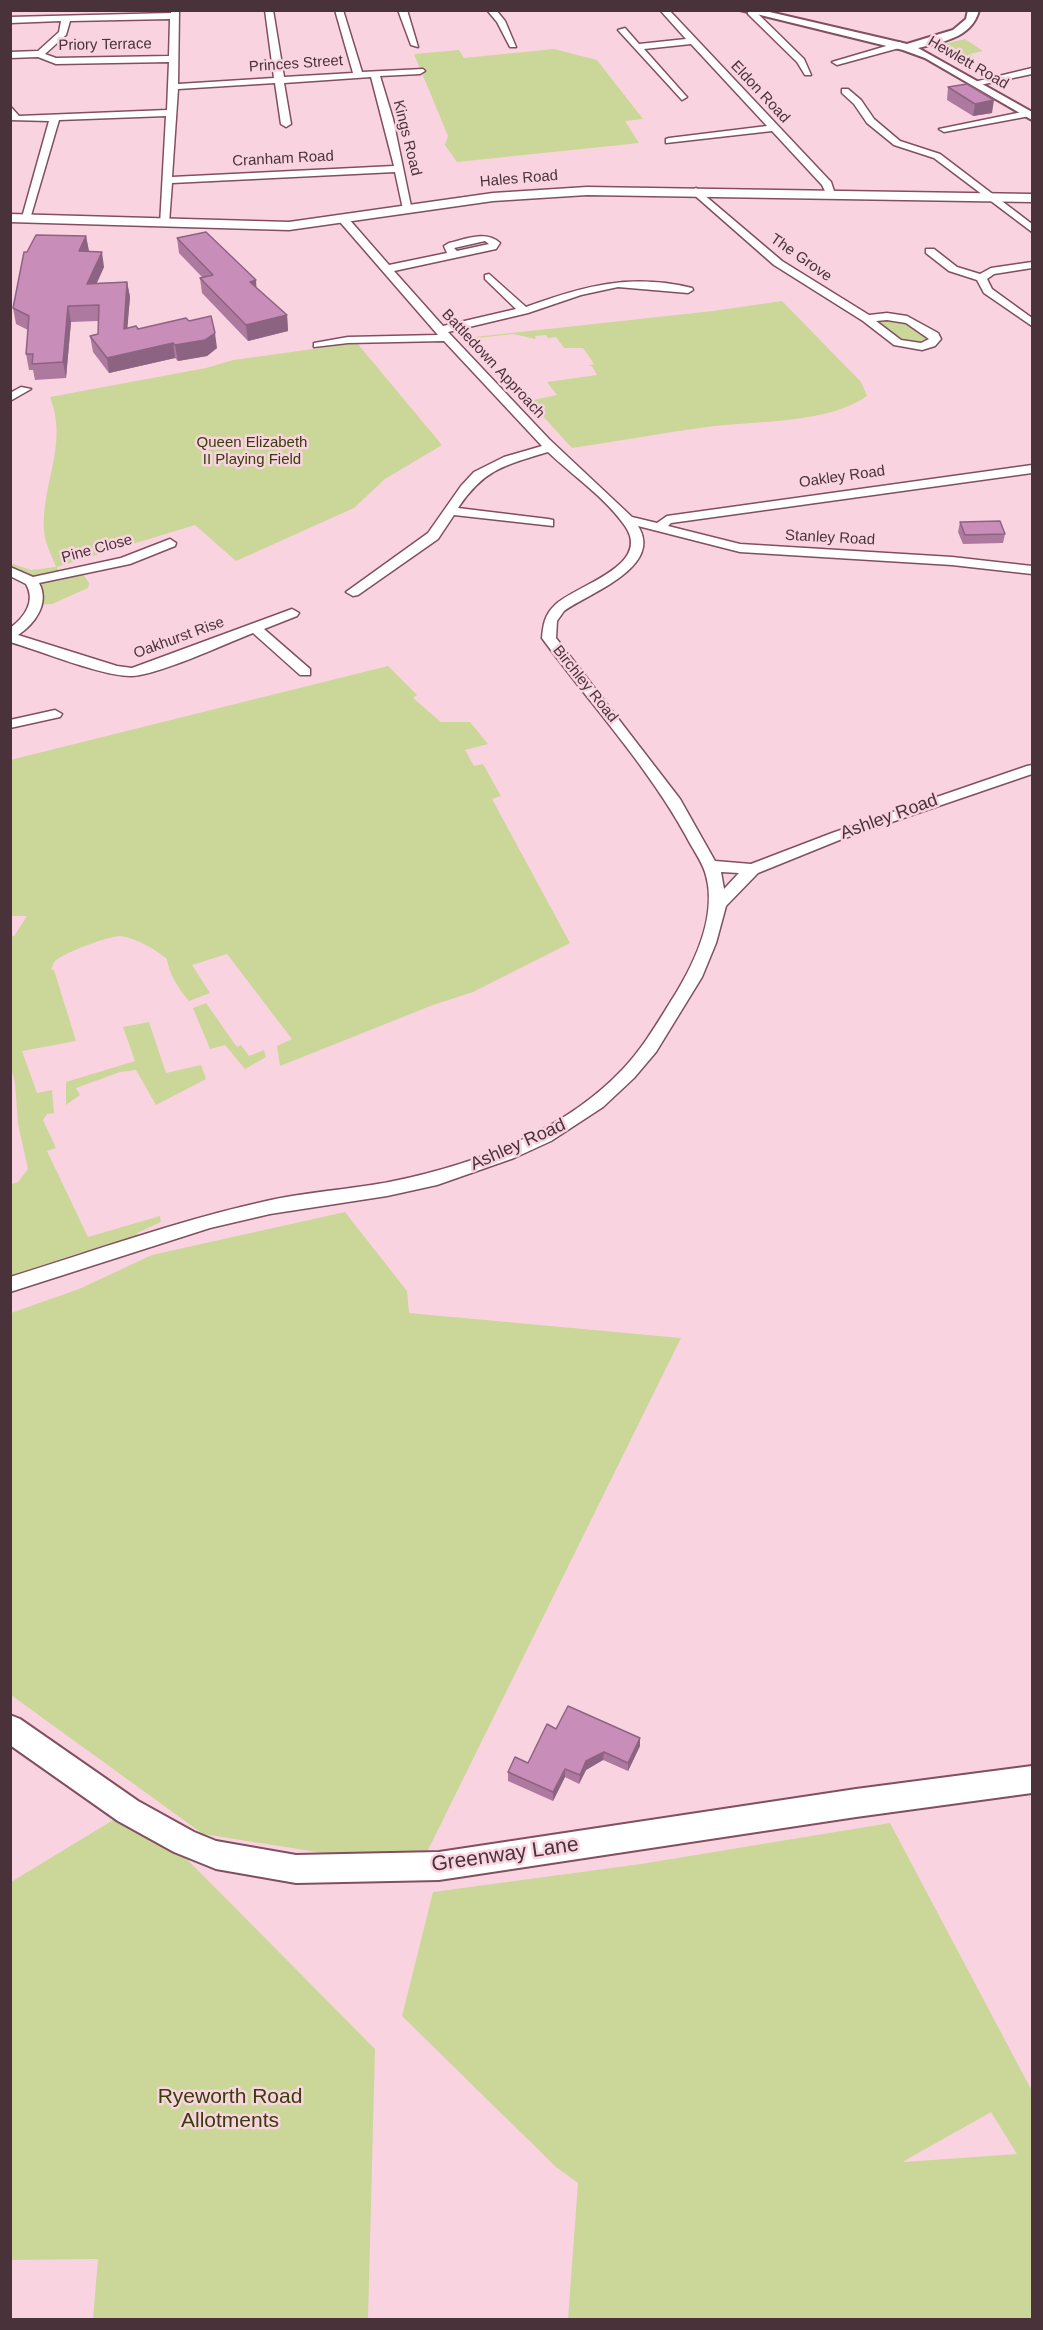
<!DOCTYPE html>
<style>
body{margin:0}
#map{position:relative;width:1043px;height:2330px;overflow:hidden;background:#f9d4e0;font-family:Arial,sans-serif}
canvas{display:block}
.frame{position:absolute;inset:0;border:12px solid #4a323a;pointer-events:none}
</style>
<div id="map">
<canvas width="1043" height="2330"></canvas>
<div class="frame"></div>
</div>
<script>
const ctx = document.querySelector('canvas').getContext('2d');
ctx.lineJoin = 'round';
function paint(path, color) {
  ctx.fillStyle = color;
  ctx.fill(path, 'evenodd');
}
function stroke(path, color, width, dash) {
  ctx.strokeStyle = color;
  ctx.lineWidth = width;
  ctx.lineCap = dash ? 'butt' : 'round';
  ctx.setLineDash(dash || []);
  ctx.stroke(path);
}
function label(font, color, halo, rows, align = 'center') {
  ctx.font = font + ' Arial,sans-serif';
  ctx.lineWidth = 5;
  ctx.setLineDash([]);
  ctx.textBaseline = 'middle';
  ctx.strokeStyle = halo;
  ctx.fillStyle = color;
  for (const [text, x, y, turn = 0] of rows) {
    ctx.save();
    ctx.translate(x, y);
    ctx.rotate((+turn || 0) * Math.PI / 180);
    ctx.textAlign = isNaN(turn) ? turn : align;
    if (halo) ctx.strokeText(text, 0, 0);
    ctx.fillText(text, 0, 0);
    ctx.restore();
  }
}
paint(new Path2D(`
 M965,39L983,51L970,54L974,57L956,61L931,47Z
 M554,49L597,60L643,119L625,121L639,143L457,162L445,145L448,136L414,54L459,50L464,58Z
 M782,301L861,382L867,396C829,423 760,421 714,426C667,432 620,441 572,448L529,401L557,395L547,382L597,375L592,366H588L594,364L583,348H564L556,337L548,338L546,335L535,336L536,339L513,334L478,338L479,341L465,338L713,311Z
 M893,315L935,337L912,347L867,319Z
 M357,343L442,445L385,479L354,508L236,561L195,525L57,567L59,575L81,571L89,583L88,588L52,604L35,605L36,588L11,571L10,563L31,570L56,567C52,556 45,543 44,531C41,483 69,445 50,397L206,368L233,360Z
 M388,666L417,695L413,698L441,722H470L488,744L465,750L474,766L483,764L501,796L492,799L570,943L473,992L433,1005L280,1066L277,1046L292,1039L227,954L192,965L210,993L189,1001C179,990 169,974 167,959C154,949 139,939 121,936C111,935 63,953 55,961C53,963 53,966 51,969L54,970L76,1041L22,1051L37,1093L52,1090L54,1113L47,1114L43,1120L56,1148L47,1151L88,1237L160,1216L161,1222L137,1233L139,1240L11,1284V1184L18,1182L28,1169L18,1124L15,1083L10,1064L11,935L14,936L27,916H11L10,760Z
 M206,1003L237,1047L241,1045L249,1056L264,1050L266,1057L245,1069L225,1045L210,1049L193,1008Z
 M149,1022L166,1073L201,1065L206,1079L156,1105L136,1070L120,1072L76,1088L80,1095L66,1105V1082L135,1061L123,1027Z
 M345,1212L407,1291L409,1313L681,1338L428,1850L349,1857L203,1834L11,1695V1313L79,1289L152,1255Z
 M128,1811L155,1827L375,2049L368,2319H93L98,2259L11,2260V1882Z
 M890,1823L1032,2091V2319H568L578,2183L556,2167L402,2016L433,1892L641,1864ZM991,2112L1017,2154L904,2162V2161Z`), '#cbd699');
const minor = new Path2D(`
 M171,10H179L178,84L274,78L265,10H273L284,77L353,73L335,10H343L362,72L423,69L425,71L420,74L380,76L393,119L412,211L403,209L395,172L172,183L169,223L160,225L166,116L59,120L30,219L21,221L49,121L11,120L10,106L19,116L167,110L169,62L56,64L38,57L10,58V52L38,51L59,32L61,21L10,23V17L171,13ZM170,19L169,56L56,58L45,54L66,35L70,21ZM371,77L394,166L172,177L178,89L275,83L281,124L286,127L291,124L284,83Z
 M398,10H407L418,47L411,45Z
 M487,10H496L505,21L516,47H510L497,22Z
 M660,10H669L831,182L836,197H828L822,185L772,131L666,143V139L669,138L767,126L691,44L644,49L685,95L687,97L682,100L618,30L625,28L639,44L686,39Z
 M748,10H754L804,59L811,75H805L797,62L748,14Z
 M900,42L904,45L903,47L837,65L832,62Z
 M1032,68V74L975,86L970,83Z
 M842,89H848L861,100L874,119L900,141L940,154L1032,224V232L934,158L894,145L867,123L854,104L842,93Z
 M1027,111L1032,114L1030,116L944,132L939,129Z
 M696,188L782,261L869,315L887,313L907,316L938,333L941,339L935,346L922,350L894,345L863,321L774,265L692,193L691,191ZM887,320L906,323L929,339L921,343L901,340L876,321Z
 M340,218H348L389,265L447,253L444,246L449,243C466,239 486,230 500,243L496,249L394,271L443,326L516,309L485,279V275L489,274L526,307C584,286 630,273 692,288L693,290L688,293L618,287L581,295L528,313L448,332L549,439L632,517L657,523L667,516L1032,465V473L671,523L668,526L740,544L952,557L1032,566V574L952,565L740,552L638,526C664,567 589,593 564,611L557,621L556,638L680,799L715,861L751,864L832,833L1027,766L1032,765V774L842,839L758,873L726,906L716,943L702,977L656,1052L634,1078L603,1107L551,1141L514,1158L437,1185L387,1196L270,1214L210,1228L10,1292V1277C94,1251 177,1221 262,1202C304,1192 347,1190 389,1182C473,1165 562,1133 622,1070C644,1047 659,1020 676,993C696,960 718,912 705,872C701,860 692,848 686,836C647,765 590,704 542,638C543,625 545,614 555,605C576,585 653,566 625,526C606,498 573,476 548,452C505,465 484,469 458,508L548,519L553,520V526L454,515L438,539L358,595L353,596L346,592L428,533L461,486L474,472L504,457L542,446L444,341L348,343L314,347V343L348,337L438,335L340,222ZM485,241L489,244L457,251L454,248ZM721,872L739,873L724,889Z
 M926,249H934L957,267L980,274L991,268L1032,262V268L994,274L987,279L992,289L1032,318V326L984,293L977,280L949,271L926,253Z
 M21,387L31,389L10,401V393Z
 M170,539L176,543L175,546L130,564L39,583C50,603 35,624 18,635L117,666L132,668L292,609L299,613L297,616L264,629L310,669V675H300L253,633C225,644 156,676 131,676C101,676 41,651 10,642V628C25,617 36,601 26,584L10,576V567L33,577L121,558Z
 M55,710L62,714L60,717L10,728V720Z`);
const tertiary = new Path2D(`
 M740,10H761L907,44L953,30L966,19L968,10H979C972,38 942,42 918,48L1032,112V120L925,58L903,50Z
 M10,1715L20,1719L138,1801L194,1832L216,1841L296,1855L439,1852L856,1789L1032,1766V1793L856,1817L439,1880L296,1883L216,1869L174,1852L118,1821L10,1745Z`);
const secondary = new Path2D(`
 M587,187L1032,194V202L587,195L493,201L289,230L10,222V214L289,222L493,193Z`);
stroke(minor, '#814f61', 3);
stroke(tertiary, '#814f61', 4);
stroke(secondary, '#814f61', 3);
paint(minor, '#fff');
paint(tertiary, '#fff');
paint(secondary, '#fff');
paint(new Path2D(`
 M948,87L992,113L973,116L947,100Z
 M86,236L89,251L104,267L97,283L127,282L130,297L127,328L138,329L217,348L207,356L178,361L175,358L109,373L93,352L90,336L98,334V321L71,322L66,378L35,380L33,370H29L26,354L28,330L16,324L13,308L27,252Z
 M177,238L256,280V287L287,315L288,331L248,341L202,293L200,278L202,277L179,253Z
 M960,522L1005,534L1003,543L963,544L958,532Z
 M556,1729L640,1746L628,1771L603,1760L586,1770L579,1784L565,1777L553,1801L508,1781V1772L528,1763Z`), '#ad799f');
paint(new Path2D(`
 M994,100L992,113L973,116L975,104Z
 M86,236L89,252L79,251Z
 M102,252L104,267L89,299L87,284Z
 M256,280L257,296L250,282Z
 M127,282L130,297L126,345L124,329Z
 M68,306L71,322L66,378L63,362Z
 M287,315L288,331L248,341L246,325Z
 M215,333L217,348L207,356L178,361L175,345Z
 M173,343L175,358L109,373L107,358Z
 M640,1738V1746L628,1771V1763Z
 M604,1752L603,1760L586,1770L579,1784L580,1775L586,1761Z
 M565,1769V1777L553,1801V1792Z`), '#8d6382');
const building = new Path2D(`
 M967,84L994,100L975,104L948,87Z
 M206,232L256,280L250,282L287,315L246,325L200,278L213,275L177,238Z
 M36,235L86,236L79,251L102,252L87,284L127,282L124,329L136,326L138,329L186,318L189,321L211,316L215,333L205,340L175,345L173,343L107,358L90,336L98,334L99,305L68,306L63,362L32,364L33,354H26L29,316L13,308L24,252H27Z
 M1000,521L1005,534L965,535L960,522Z
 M568,1706L640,1738L628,1763L604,1752L586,1761L580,1775L565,1769L553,1792L508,1772L515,1757L528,1763L547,1724L556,1729Z`);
paint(building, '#c98db9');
stroke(building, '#8d6382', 1.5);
label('15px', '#4a323a', '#f9d4e0', [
 ["Priory Terrace",105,45,-1],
 ["Hewlett Road",968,63,30],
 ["Princes Street",296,64,-4],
 ["Eldon Road",760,92,47],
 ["Kings Road",407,138,76],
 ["Cranham Road",283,159,-3],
 ["Hales Road",519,179,-5],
 ["The Grove",801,258,35],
 ["Battledown Approach",493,364,47],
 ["Oakley Road",842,477,-8],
 ["Stanley Road",830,538,3],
 ["Pine Close",97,549,-15],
 ["Oakhurst Rise",179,638,-20],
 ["Birchley Road",585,684,51]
]);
label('15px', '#373e07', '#f9d4e0', [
 ["Queen Elizabeth",252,443],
 ["II Playing Field",252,460]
]);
label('18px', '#4a323a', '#f9d4e0', [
 ["Ashley Road",889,817,-20],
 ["Ashley Road",518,1145,-24]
]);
label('21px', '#4a323a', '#f9d4e0', [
 ["Greenway Lane",505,1855,-8]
]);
label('21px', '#373e07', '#f9d4e0', [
 ["Ryeworth Road",230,2097],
 ["Allotments",230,2121]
]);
</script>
